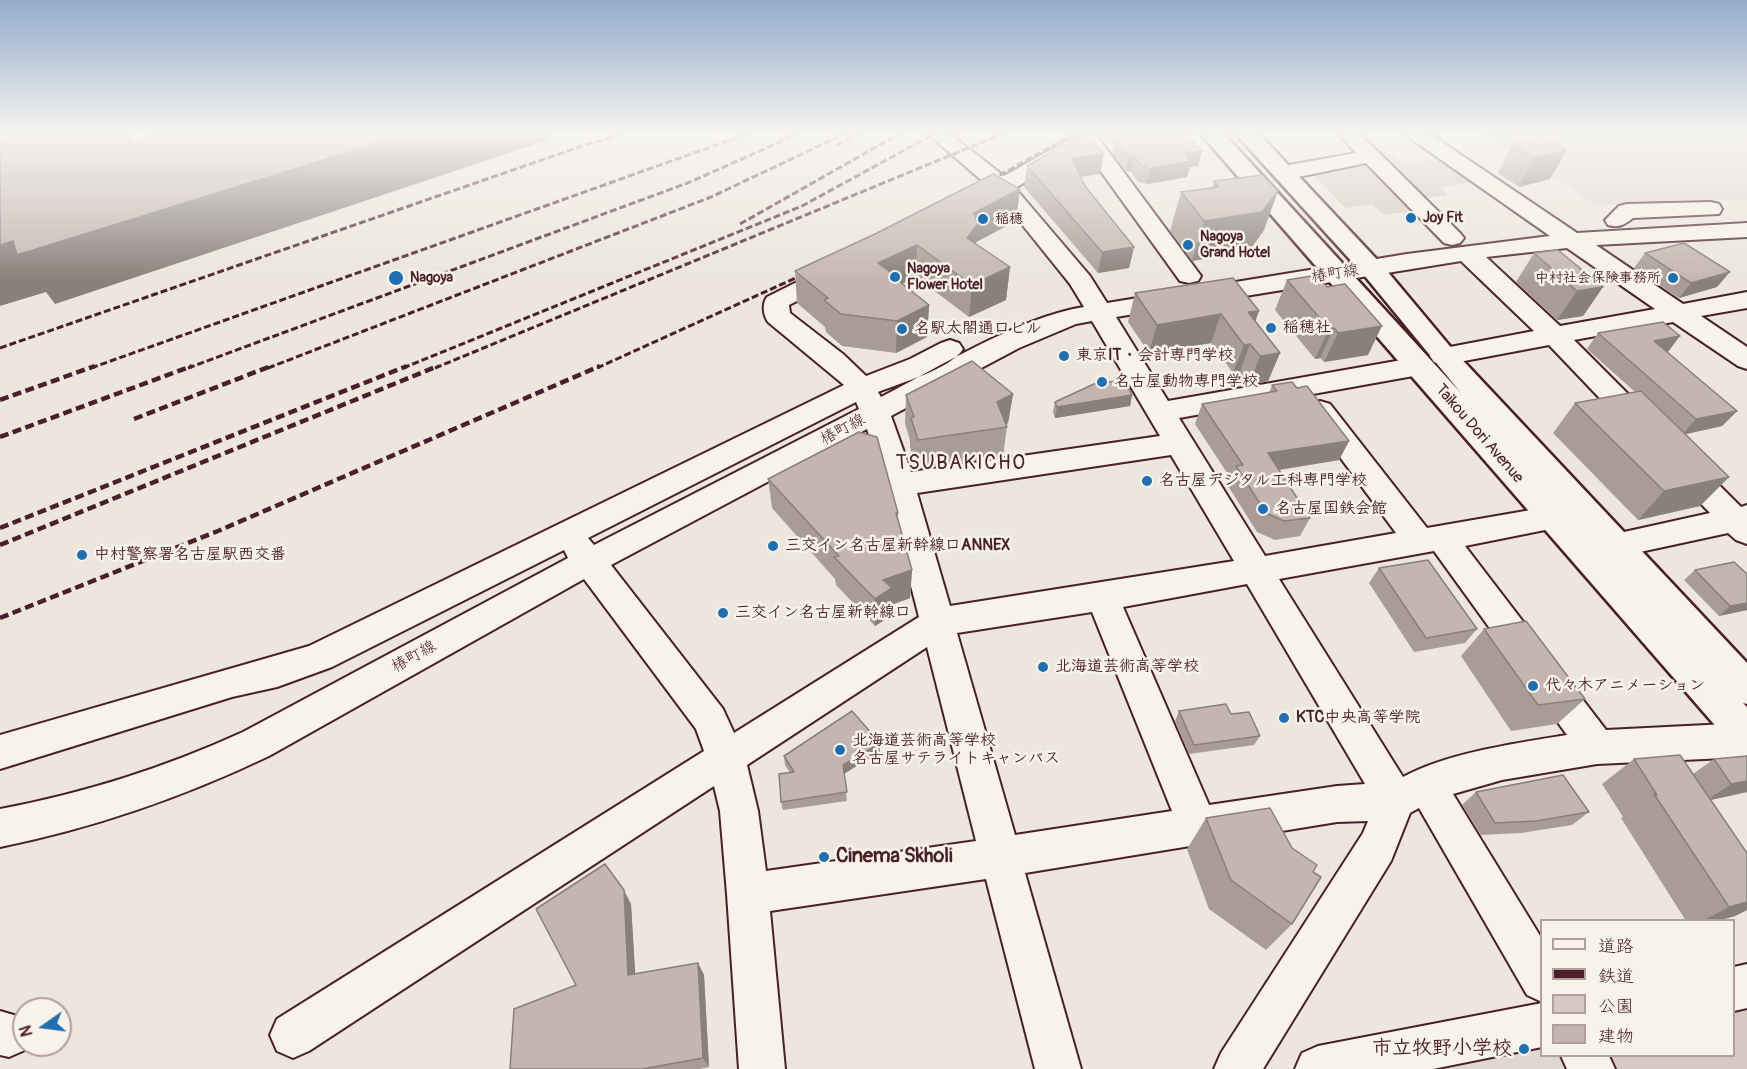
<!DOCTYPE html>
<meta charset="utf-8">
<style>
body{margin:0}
#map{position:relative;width:1747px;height:1069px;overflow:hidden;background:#ece6dd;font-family:Pangolin,"Klee One",sans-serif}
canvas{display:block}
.legend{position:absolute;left:1540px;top:919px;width:195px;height:138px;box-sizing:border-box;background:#f7f3e8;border:2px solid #b29e9c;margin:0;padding:8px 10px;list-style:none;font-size:18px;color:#4a1f2b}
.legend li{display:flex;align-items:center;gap:12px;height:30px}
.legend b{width:30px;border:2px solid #b29e9c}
.north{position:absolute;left:12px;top:997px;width:60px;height:60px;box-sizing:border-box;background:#f7f3e8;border:2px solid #b29e9c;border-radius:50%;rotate:256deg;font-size:16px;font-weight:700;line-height:24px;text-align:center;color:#4a1f2b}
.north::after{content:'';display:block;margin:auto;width:21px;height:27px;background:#1f6fb2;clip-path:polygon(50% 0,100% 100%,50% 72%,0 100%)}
</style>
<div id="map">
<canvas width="1747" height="1069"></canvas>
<ul class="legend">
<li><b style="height:8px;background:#f7f3e8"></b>道路</li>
<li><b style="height:8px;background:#4a1f2b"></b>鉄道</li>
<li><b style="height:16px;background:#d5c9c2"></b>公園</li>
<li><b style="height:16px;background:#c4b5b0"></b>建物</li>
</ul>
<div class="north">N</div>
</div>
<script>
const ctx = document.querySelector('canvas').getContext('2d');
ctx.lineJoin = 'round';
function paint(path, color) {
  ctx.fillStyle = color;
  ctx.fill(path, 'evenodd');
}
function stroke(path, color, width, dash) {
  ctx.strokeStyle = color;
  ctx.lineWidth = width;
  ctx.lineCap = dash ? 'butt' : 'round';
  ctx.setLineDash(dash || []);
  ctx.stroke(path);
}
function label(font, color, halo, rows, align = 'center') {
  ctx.font = font + ' Pangolin,"Klee One",sans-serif';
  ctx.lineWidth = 5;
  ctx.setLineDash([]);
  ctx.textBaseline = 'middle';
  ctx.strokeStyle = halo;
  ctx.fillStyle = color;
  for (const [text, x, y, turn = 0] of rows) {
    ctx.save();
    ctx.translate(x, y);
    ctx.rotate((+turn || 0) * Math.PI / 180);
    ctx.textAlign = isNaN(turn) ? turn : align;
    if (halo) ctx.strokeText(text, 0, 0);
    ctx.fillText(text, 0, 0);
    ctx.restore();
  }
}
paint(new Path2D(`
 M1484,134H1747V200H1681L1596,205Z
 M1541,1042L1542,1056H1570L1578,1069H1402Z`), '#e0d7d0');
paint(new Path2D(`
 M1383,149L1405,164L1445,156L1477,181L1441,188L1447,195L1420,199L1373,151Z
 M1364,162L1373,164L1420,210L1384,215L1372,204L1345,208L1311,172Z
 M1734,1005L1747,1010V1069H1608L1600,1056H1734Z`), '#d5c9c2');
const minor = new Path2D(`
 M928,134H950L1004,176L1079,134H1103L1099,139L1201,276L1198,281L1189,283L1180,281L1084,148L1015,188L1090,276L1107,303L1407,254L1550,236L1410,138L1407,134H1430L1577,233L1747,223V237L1596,245L1683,304L1747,292V308L1701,316L1747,347V369L1738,366L1673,322L1574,340L1654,420L1658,427L1654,434L1644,437L1634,434L1549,345L1443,365L1434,362L1430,356L1434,350L1534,331L1461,261L1116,317L1168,401L1419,357L1429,360L1432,366L1429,372L1419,375L1179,418L1265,556L1396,533L1306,411L1310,404L1320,401L1330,404L1427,528L1554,506L1565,510L1570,518L1565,526L1465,546L1606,730L1747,723V757L1597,764L1502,780L1453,794L1542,939V1002L1527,995L1419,808L1410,813L1391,861L1263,1069H1214L1221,1053L1363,833L1368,821L1337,822L1025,873L1081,1069H1035L986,879L770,911L785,1069H739L727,894L720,811L714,786L309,1051L293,1058L277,1051L270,1035L277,1019L704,751L696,729L584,579L269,756C183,797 94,828 0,847V809C85,793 164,768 243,732L568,558L564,550L332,667L277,687L232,697L0,769V735L309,646L844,385L768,322C763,314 762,304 767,297L827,267L836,265L845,267L848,272L845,277L789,305L790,313L843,354L866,376L910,359L941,343L950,340L959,343L963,349C951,369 900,383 878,392L881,397C939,367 1020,317 1084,307L1070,284L1000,197C988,204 978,212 964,209L961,204L964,199L988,186ZM1567,248L1655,309L1560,326L1486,257ZM1092,321L1160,436L911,472L891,416L1019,348L1076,324ZM856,402L859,409L594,545L588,538ZM867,429L885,485L919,617L734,733L723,709L611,565ZM1171,455L1234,561L950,606L917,493ZM1434,551L1567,735C1517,743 1446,753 1403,777L1279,579ZM1247,584L1365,784L1337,786L1209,805L1123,607ZM1092,612L1172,811L1015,835L957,633ZM927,647L976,841L766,871L758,811L747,765Z
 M1339,134H1360L1460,233L1464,238L1460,243L1452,245L1444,243L1366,163L1284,180L1276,178L1273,173L1276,168L1284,166L1356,153Z
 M1711,202L1719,204L1722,209L1719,214L1633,218C1624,225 1619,228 1608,225L1605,220L1619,206L1627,204Z
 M1681,454L1691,457L1741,507L1747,505V544L1736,540L1728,533L1617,557L1606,554L1601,545L1606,536L1710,513L1671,473L1666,465L1671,457Z
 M1747,964V1008L1734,1011V967Z
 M1542,1003V1047L1433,1069H1295L1302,1053L1318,1046Z
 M0,1011L24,1018V1045H27L25,1050L9,1057L0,1055Z
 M1561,1056H1609L1615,1069H1567Z`);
const major = new Path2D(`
 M1201,134H1224L1461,393L1364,275L1236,134H1259L1382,265L1453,350L1747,663V704L1743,703L1747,707V751L1733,746Z`);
stroke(minor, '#4a1f2b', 4);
stroke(major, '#4a1f2b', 5);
paint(minor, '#f7f3e8');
paint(major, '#f7f3e8');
stroke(new Path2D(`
 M837,145L858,134
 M982,185L1074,134
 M740,224L899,134
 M0,348L582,146L624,134
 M91,368L747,134
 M188,368L690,182L798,134
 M268,368L711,197L844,134
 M403,368L802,206L934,134
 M435,368L1002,134
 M597,368L811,271`), '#4a1f2b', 3, [7, 3]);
stroke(new Path2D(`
 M0,400L95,366
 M134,419L271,366
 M0,437L192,366
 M0,528L407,366
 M0,545L438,366
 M0,618L218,531L600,366`), '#4a1f2b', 4.5, [9, 4.5]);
paint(new Path2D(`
 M1107,134H1185L1198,166L1190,167L1187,177L1147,184L1138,182L1130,171H1126L1112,153L1114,145L1107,136Z
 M1512,144L1566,151L1550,179L1519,187L1498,173Z
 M1027,166L1100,174L1081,177L1085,186L1134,247L1129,268L1098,273L1024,187Z
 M1214,181L1264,230L1249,251L1192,261L1170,231L1181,192L1212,188Z
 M1020,189L1016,221L976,242V244L1010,267L1006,300L969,317L916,277L902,284L929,305L927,337L896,353L842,346L826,332L825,327L797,303L795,271Z
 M1534,253L1603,287L1583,316L1557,320L1516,282Z
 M1645,253L1717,287L1679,298L1634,268Z
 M1287,280L1368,355L1324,362L1320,358L1315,359L1275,310Z
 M1135,293L1255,321L1280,353L1268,381L1249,385L1240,372L1233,373L1211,343L1149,353L1128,322Z
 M1598,333L1668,352H1667L1737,411L1722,426L1685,434L1729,477L1700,506L1638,520L1553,433L1575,403L1635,392L1587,349Z
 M1272,385L1297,388L1349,441L1339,460L1279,470L1310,518L1300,536L1275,540L1257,532L1228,486L1231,479L1195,424L1202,404L1269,393Z
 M1013,394L1008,423L1006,425L1007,427L1003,456L916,469L910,447V440L905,424L906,395Z
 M1132,395L1130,406L1055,418L1053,412L1055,402Z
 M768,479L898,513V520L912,570L910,598L891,605V616L875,626L836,585L835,579L772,508Z
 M1379,568L1477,629L1465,643L1414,652L1369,583Z
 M1695,570L1747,610L1719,616L1684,580Z
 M1484,629L1585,699L1557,724L1511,731L1461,656Z
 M1179,711L1231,714L1260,736L1254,745L1189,754L1175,721Z
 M880,743V752L844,774L847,801L783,810L781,802L790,773L785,765L784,756Z
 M1747,756V792L1710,800L1747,853V910L1735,916L1717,921H1686L1621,818L1623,817L1602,784L1634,759L1693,774L1714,759Z
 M1476,792L1589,812L1572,825L1521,833L1481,835L1462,805Z
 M1206,818L1292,848V924L1266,950L1209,909L1187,849Z
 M631,904L635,974L698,963L704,975L709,1067L700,1069H510L576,985Z`), '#a99c97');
paint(new Path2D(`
 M126,134H129L137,148L130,142Z
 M407,134H551L547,135L548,140L55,304L46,292L0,306V245Z
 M1202,151L1198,166L1190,167L1187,177L1147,184L1150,169L1185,153Z
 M1566,151L1550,179L1519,187L1535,158Z
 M1104,154L1100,174L1069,178L1072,158Z
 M1129,156H1134L1130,171H1126Z
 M1020,189L1016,221L976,242L975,256L967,238L974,213Z
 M1278,191L1264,230L1249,251L1192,261L1204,221Z
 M917,245L916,277L897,286L878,263Z
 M1134,247L1129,268L1098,273L1102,252Z
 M1010,267L1006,300L969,317L972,285Z
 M1730,272L1717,287L1679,298L1691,283Z
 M1603,287L1583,316L1557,320L1577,291Z
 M929,305L927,337L896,353L897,321Z
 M1259,311L1249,339L1248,312Z
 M1221,314L1211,343L1149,353L1157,325Z
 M1382,326L1368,355L1324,362L1338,333Z
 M1334,328L1320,358L1315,359L1329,329Z
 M1680,336L1668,352L1641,357L1654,341Z
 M1250,344L1240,372L1233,373L1244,345Z
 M1280,353L1268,381L1249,385L1260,356Z
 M1013,394L1008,423L999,428L997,402Z
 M1132,395L1130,406L1055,418L1057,407Z
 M1737,411L1722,426L1682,435L1696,419Z
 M1349,441L1339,460L1259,473L1268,453Z
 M1729,477L1700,506L1638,520L1664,491Z
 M912,570L910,598L891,605V616L875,626V599L883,580Z
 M1747,603V610L1719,616L1730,606Z
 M880,743V752L843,774V765Z
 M1747,781V792L1706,801L1731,784Z
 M624,890L631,904L636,987L628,975Z
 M1747,902V910L1735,916L1717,921H1702L1729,907Z
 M698,963L704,975L709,1067L703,1058Z`), '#897f7b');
const building = new Path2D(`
 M0,134H126L130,142L157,134H407L17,255L13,241L0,245Z
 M1082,134H1087L1104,154L1072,158L1085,186L1134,247L1102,252L1027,166Z
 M1119,134H1185L1202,151L1185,153L1191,161L1150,169L1141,166L1134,156H1129L1115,138H1122Z
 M1543,137L1566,151L1535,158L1512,144Z
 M993,174L1020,189L974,213L978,224L967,238L1010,267L972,285L917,245L878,263L897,277L895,278L929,305L897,321L841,314L824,300L828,298L795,271L875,234Z
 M1262,175L1278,191L1262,212L1204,221L1181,192L1219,187L1214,181Z
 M1684,243L1730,272L1691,283L1645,253Z
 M1558,250L1603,287L1577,291L1534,253Z
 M1311,276L1317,284L1324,283L1327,287L1345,284L1382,326L1338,333L1334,328L1329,329L1287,280Z
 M1233,278L1259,311L1248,312L1280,353L1260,356L1250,344L1244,345L1221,314L1157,325L1135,293Z
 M1663,322L1680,336L1654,341L1737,411L1696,419L1598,333Z
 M972,361L1013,394L997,402L1007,427L918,440L911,418L914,417L906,395Z
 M1124,380L1132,395L1057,407L1055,402L1094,384Z
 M1292,382L1297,388L1307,386L1349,441L1268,453L1310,518L1284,521L1266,513L1236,466L1243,465L1202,404L1277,391L1272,385Z
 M1641,391L1729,477L1664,491L1575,403Z
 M859,432L877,437L898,513H896L912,570L883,580L892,588L875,599L834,557L839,556L768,479Z
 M1428,560L1477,629L1426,638L1379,568Z
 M1734,562L1747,574V603L1730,606L1695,570Z
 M1526,621L1585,699L1538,705L1484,629Z
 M1226,704L1231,714L1249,712L1260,736L1194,745L1179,711Z
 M852,711L880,743L843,765L847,792L781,802L779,774L794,772L784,756Z
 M1680,755L1747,853V902L1729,907L1654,794L1657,795L1634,759Z
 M1747,756V781L1731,784L1714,759Z
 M1563,775L1589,812L1536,821L1495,823L1476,792Z
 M1270,808L1292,848L1317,865L1313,872L1321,877L1292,924L1231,880L1206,818Z
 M605,864L624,890L628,975L698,963L703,1058L642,1069H510L514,1009L576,985L536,909Z`);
paint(building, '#c4b5b0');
stroke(building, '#897f7b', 1.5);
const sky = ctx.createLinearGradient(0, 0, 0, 283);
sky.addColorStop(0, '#93acca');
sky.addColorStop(0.47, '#f6f4f0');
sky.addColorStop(1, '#f6f4f000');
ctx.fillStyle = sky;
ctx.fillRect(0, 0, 1747, 283);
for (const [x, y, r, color] of [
 [1411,218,6,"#1f6fb2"],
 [983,219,6,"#1f6fb2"],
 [1188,245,6,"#1f6fb2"],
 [895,277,6,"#1f6fb2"],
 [396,278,8,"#1f6fb2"],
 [1673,278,6,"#1f6fb2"],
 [1271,328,6,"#1f6fb2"],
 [902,329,6,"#1f6fb2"],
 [1064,356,6,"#1f6fb2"],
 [1102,382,6,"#1f6fb2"],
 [1147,481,6,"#1f6fb2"],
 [1263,509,6,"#1f6fb2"],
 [773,546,6,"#1f6fb2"],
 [82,555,6,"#1f6fb2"],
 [723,613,6,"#1f6fb2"],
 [1043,667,6,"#1f6fb2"],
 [1533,686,6,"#1f6fb2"],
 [1284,718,6,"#1f6fb2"],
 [840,750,6,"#1f6fb2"],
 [824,857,6,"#1f6fb2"],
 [1524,1049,6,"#1f6fb2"]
]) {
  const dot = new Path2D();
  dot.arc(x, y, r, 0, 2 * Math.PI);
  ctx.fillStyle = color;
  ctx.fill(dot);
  stroke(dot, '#f7f3e8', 2);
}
label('bold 14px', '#4a1f2b', '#f7f3e8', [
 ["Joy Fit",1423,218],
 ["稲穂",995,219],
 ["Nagoya",1200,237],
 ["Grand Hotel",1200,253],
 ["Nagoya",907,269],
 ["Flower Hotel",907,285],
 ["Nagoya",410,278],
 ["中村社会保険事務所",1661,278,"right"]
], 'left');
label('16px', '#4a1f2b', '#f7f3e8', [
 ["椿町線",1335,274,-9],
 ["椿町線",843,430,-28],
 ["Taikou Dori Avenue",1479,434,49],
 ["椿町線",414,657,-29]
]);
label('bold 16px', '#4a1f2b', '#f7f3e8', [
 ["稲穂社",1283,328],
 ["名駅太閤通口ビル",914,329],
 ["東京IT・会計専門学校",1076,356],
 ["名古屋動物専門学校",1114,382],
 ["名古屋デジタル工科専門学校",1159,481],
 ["名古屋国鉄会館",1275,509],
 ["三交イン名古屋新幹線口ANNEX",785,546],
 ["中村警察署名古屋駅西交番",94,555],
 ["三交イン名古屋新幹線口",735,613],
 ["北海道芸術高等学校",1055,667],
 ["代々木アニメーション",1545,686],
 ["KTC中央高等学院",1296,718],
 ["北海道芸術高等学校",852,741],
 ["名古屋サテライトキャンパス",852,759]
], 'left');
ctx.letterSpacing = '1.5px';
label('20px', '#4a1f2b', '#f7f3e8', [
 ["TSUBAKICHO",961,464]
]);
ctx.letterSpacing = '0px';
label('bold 20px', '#4a1f2b', '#f7f3e8', [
 ["Cinema Skholi",836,857],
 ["市立牧野小学校",1512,1049,"right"]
], 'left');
</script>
